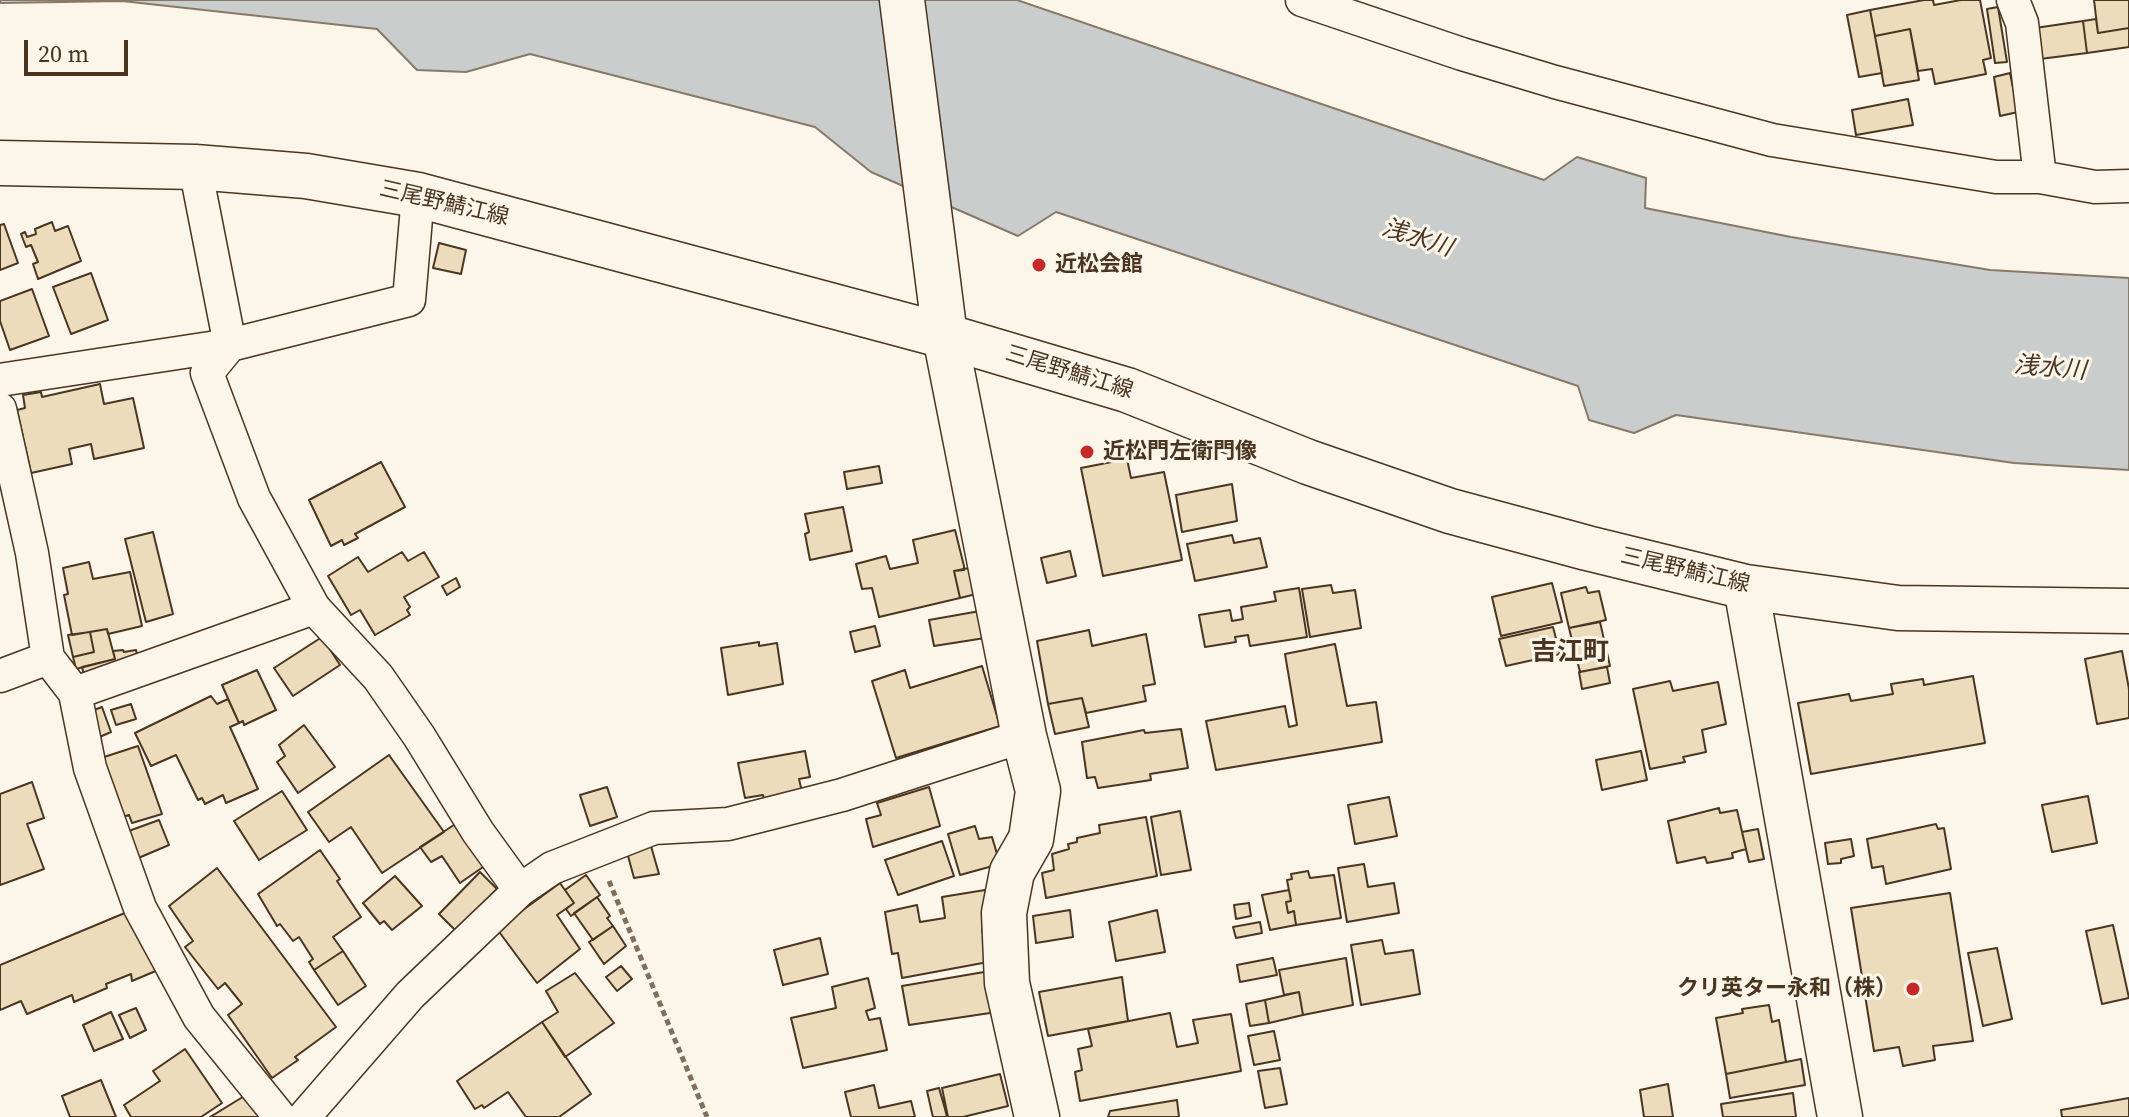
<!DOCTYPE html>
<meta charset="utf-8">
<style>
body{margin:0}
#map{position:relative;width:2129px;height:1117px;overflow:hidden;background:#fbf6e9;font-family:"Source Serif 4",serif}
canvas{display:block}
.scale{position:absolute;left:24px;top:40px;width:104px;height:36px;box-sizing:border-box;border:4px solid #4a3520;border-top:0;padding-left:10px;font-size:24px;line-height:28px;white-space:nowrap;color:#4a3520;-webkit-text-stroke:6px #fbf6e9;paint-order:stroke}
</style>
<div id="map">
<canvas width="2129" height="1117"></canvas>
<div class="scale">20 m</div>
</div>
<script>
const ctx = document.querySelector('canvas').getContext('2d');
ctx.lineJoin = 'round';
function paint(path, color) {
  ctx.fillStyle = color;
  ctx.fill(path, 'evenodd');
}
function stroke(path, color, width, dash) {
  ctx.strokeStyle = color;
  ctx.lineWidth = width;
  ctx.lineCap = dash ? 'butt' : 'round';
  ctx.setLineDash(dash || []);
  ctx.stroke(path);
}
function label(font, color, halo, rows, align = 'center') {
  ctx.font = font + ' "Source Serif 4","Noto Sans JP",serif';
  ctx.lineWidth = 6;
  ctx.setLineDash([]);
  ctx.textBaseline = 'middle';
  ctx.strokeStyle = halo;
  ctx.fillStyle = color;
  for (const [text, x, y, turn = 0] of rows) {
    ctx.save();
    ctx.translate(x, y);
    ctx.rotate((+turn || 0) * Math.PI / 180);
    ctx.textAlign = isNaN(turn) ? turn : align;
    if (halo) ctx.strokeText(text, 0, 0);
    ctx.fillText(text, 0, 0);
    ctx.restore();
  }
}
const water = new Path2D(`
 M0,0H1017L1544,180L1577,157L1646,178L1645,208L1791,237L1990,270L2129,278V470L2014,463L1676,415L1634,433L1589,420L1578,386L1056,212L1018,236L871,172L815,127L530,54L466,72L417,70L377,29L122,1L0,3Z`);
paint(water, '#c9cecd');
stroke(water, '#887966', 2);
const building = new Path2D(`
 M1924,0H1933L1934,5L1961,0H1980L1991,58L1983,60L1986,74L1935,84L1932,69L1918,71L1910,29L1875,36L1870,10Z
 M2094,0H2129V28L2098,33Z
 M1998,7L2007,62L1995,63L1987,9Z
 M1870,10L1882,73L1859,77L1847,15Z
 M2096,19L2098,33L2129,28V47L2087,53L2083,21Z
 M2083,21L2087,53L2040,59L2035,28Z
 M1910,29L1919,80L1884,86L1875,36Z
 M2010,73L2018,112L2000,116L1994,77Z
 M1908,99L1913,125L1856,135L1852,110Z
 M52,222L55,231L68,226L81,261L38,279L33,264L38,262L31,245L26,247L21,234L25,232L27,237L36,234L35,229Z
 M4,224L18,263L0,270V225Z
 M439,243L466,250L461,274L433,268Z
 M91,273L108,320L71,334L53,287Z
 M32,289L49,336L10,350L0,321V301Z
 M100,384L104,404L133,398L144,448L94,459L91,444L69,449L72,464L31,473L17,410L25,408L23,395L41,392L42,397Z
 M1127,459L1131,478L1164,472L1182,560L1103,576L1081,468Z
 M381,462L405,507L355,534L358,538L344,545L342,540L331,546L309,500Z
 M879,466L882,483L847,489L844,472Z
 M1232,484L1237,521L1182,532L1176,495Z
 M843,507L852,551L810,560L805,534L809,532L805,514Z
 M955,530L964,566V570L954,571L960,598L879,617L872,588L862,589L856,564L886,556L890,569L918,563L913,540Z
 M153,532L173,614L146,622L125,539Z
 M1232,535L1234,543L1260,538L1267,567L1195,581L1187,544Z
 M1070,551L1076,576L1047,583L1041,558Z
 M402,552L408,561L424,552L439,577L404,597L410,607L407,610L410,615L375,635L360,610L351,615L328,576L358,557L368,572Z
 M89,562L93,579L130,572L142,626L108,634L107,629L72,635L64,595L68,594L63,568Z
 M974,567L980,593L960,598L954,571Z
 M456,578L460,587L447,595L442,586Z
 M1552,583L1562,622L1501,636L1492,597Z
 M1331,585L1333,593L1355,590L1361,628L1310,637L1302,589Z
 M1586,587L1588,593L1599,591L1606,620L1569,628L1561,593Z
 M1299,588L1307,637L1250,646L1248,635L1235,637L1236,642L1205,647L1199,615L1230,610L1232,621L1243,619L1241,607L1276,601L1274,592Z
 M980,611L985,638L934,646L929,620Z
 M1600,622L1610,666L1580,672L1569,628Z
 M875,626L880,646L855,652L850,632Z
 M1553,627L1560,654L1506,666L1499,639Z
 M107,629L115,659L76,669L73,657L94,652L90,632Z
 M1089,630L1092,646L1146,634L1155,684L1143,686L1146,701L1086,713L1082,698L1048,704L1037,641Z
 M90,632L94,652L73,657L68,635Z
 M322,637L340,665L293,696L274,668Z
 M759,642V646L777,643L783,684L728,695L721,648Z
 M1335,644L1347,706L1376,702L1382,742L1216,770L1206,721L1285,706L1289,727L1297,725L1285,654Z
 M123,650L124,652L136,650L139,663L84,675L82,667L115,659L113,651Z
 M2122,651L2129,689V718L2097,724L2085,659Z
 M982,666L1000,726L896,758L872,681L905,670L910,688Z
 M1607,667L1610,683L1582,689L1579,672Z
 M257,670L276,710L244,725L243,721L239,723L222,685Z
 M1973,676L1985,743L1811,774L1798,703L1849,694L1851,701L1893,694L1891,684L1923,679L1924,685Z
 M1670,681L1673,691L1718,682L1726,724L1702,730L1706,752L1683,757L1685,762L1650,769L1633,689Z
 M211,696L217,704L228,699L239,723L230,727L258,789L226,803L223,795L205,804L202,798L198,800L176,755L151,766L135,733Z
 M1082,698L1089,727L1055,734L1048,704Z
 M131,704L136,719L116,725L111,710Z
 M102,707L111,732L95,739L86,713Z
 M304,725L335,767L298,793L277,762L285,756L279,745Z
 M1181,729L1188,768L1150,774L1151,780L1098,788L1095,777L1087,778L1082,742L1144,730L1145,733Z
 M138,746L162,814L132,823L129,815L119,818L101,758Z
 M805,751L810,777L799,779L802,792L764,800L763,795L745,798L738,763Z
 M1641,751L1647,780L1602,790L1596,760Z
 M389,755L444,832L382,873L351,827L329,842L308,812Z
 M32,782L44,818L27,824L44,869L0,885V794Z
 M607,787L617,817L590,826L580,795Z
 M929,787L940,826L873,847L866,819L881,815L877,803Z
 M282,791L307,830L259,860L234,821Z
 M2088,796L2097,843L2052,852L2042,805Z
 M1389,797L1397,836L1355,844L1348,805Z
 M1719,808L1720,813L1737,810L1746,849L1732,853L1733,858L1707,863L1705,857L1677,863L1668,821Z
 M1180,811L1191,870L1161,875L1151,817Z
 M1146,817L1157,876L1046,898L1042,873L1054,870L1052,854L1069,849L1068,844L1077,842V838L1100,833L1099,825Z
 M159,820L169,845L136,859L126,832Z
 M457,823L486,865L460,883L442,856L431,862L420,847Z
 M1936,824L1938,829L1944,828L1951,869L1886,884L1883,866L1872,868L1867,839Z
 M975,826L979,839L992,837L1000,864L960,875L948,834Z
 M1758,829L1764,859L1749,862L1742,832Z
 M1851,839L1854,856L1841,859V863L1828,864L1825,843Z
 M942,841L954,876L898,895L885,860Z
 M651,846L659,874L634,878L627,852Z
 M320,850L340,879L337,881L361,917L333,937L343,951L314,970L309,962L313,959L299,937L293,941L280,924L277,926L258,894Z
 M1364,864L1368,887L1394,883L1399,913L1347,922L1338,868Z
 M217,868L336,1027L295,1057L298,1060L272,1078L228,1015L242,1004L225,983L218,989L185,947L193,941L169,906Z
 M1308,871L1310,878L1334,875L1341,918L1296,925L1294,911L1288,913L1286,902L1291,901L1287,880L1292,879L1291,874Z
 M480,872L497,889L456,931L439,914Z
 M586,875L600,895L571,916L566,909L574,903L565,890Z
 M395,876L422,906L392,930L384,921L380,924L363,903Z
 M560,883L574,903L557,915L580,949L537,983L497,929Z
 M985,890L990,926L982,929L988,962L902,978L898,953L892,954L885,912L917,905L920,922L945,918L942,897Z
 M1289,890L1291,901L1286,902L1288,913L1294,911L1296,925L1270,930L1262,895Z
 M1950,893L1973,1041L1933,1046L1935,1060L1903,1066L1899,1047L1874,1051L1851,908Z
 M597,897L610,916L607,918L613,926L593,940L574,913Z
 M1249,903L1251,916L1236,919L1234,905Z
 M132,910L158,970L132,981L131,974L106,984L107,988L74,1002L72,995L27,1014L21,1001L0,1010V965Z
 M1070,910L1073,937L1036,943L1033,916Z
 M1157,910L1165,952L1116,961L1109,922Z
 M1260,922L1262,933L1236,938L1233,927Z
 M2113,925L2129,998L2102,1004L2086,931Z
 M613,926L626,946L604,964L589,942Z
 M820,938L828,974L783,985L774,950Z
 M1382,940L1385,954L1413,950L1420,994L1361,1005L1351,945Z
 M1997,948L2012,1019L1983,1026L1968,953Z
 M343,951L366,986L338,1005L314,970Z
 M1273,958L1277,975L1240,982L1237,965Z
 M1346,958L1353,1005L1303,1015L1299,992L1284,995L1279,970Z
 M621,966L632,979L617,991L606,977Z
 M990,971L997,1012L909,1025L902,986Z
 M575,973L614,1023L565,1057L542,1022L558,1012L546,991Z
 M1122,977L1128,1021L1048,1036L1039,992Z
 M868,978L875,1008L866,1011L869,1020L880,1018L887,1050L803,1068L791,1018L836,1008L832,987Z
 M1299,992L1303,1015L1269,1023L1265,1000Z
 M1265,1000L1269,1023L1250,1026L1246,1004Z
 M1769,1005L1772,1022L1779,1020L1786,1062L1726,1074L1716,1018L1743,1013L1742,1009Z
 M136,1008L146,1030L130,1038L119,1015Z
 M111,1012L123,1039L94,1051L83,1025Z
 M1170,1013L1177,1047L1198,1043L1193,1020L1231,1014L1241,1071L1080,1101L1075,1072L1082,1070L1078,1049L1092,1046L1088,1029Z
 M542,1022L591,1094L559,1117H526L508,1092L484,1108L482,1105L475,1109L457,1081Z
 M1274,1031L1280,1060L1254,1065L1248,1036Z
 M185,1049L222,1103L201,1117H131L124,1105L160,1081L153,1071Z
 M1801,1059L1805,1085L1730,1098L1726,1074Z
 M1280,1068L1287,1104L1265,1108L1258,1071Z
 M1000,1074L1008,1106L963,1117H948L942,1088Z
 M101,1080L116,1117H70L62,1096Z
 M1668,1084L1673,1117H1644L1640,1090Z
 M874,1085L879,1108L911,1101L915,1117H851L845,1092Z
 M939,1088L945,1109L947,1117H933L932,1113L927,1091Z
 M1793,1093L1796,1117H1723L1721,1104Z
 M246,1095L259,1117H210Z
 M2129,1098V1117H2062L2061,1110Z
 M1177,1100L1179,1117H1108L1110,1111Z`);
paint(building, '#ecdcbc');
stroke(building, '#4a3520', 2);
const street = new Path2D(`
 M1302,0L1462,54L1555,82L1772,140L1996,177H2040L2095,187L2129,186
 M2013,0L2022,23L2040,177
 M195,167L230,345L207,373L254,498L314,608L378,677L419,736L478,832L520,890
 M0,380L230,345L409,300L418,195
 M0,409L32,553L48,658L75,693L90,768L140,908L199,1017L280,1117
 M0,676L48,658
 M75,693L314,608
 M304,1117L410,995L520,890L552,868L654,828L728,824L842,795L1024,736`);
const secondary = new Path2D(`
 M902,0L945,336L1024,736L1038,791L1031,839L1012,872L1004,913L1007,983L1037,1117
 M0,163L195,167L306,176L418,195L945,336L1127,390L1308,462L1450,511L1587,548L1746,587L1898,608L2129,611
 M1746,587L1840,1117`);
stroke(street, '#4a3520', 35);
stroke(secondary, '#4a3520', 47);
stroke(new Path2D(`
 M609,881L707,1117`), '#7f6f5c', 5, [6, 4]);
stroke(street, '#fbf6e9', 32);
stroke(secondary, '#fbf6e9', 44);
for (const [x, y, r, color] of [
 [1039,265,8,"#c62828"],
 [1087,452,8,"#c62828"],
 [1913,989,8,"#c62828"]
]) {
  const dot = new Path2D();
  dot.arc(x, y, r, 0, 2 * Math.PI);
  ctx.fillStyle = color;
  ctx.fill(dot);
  stroke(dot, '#fbf6e9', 3);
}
label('22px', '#4a3520', '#fbf6e9', [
 ["三尾野鯖江線",444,204,13],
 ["三尾野鯖江線",1069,373,17],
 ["三尾野鯖江線",1685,571,13]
]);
label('bold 22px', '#4a3520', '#fbf6e9', [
 ["近松会館",1055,265],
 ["近松門左衛門像",1103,452],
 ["クリ英ター永和（株）",1897,989,"right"]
], 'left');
label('italic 24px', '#4a3520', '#fbf6e9', [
 ["浅水川",1417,239,18],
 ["浅水川",2050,369,5]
]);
label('bold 26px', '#4a3520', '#fbf6e9', [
 ["吉江町",1570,653]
]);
</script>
